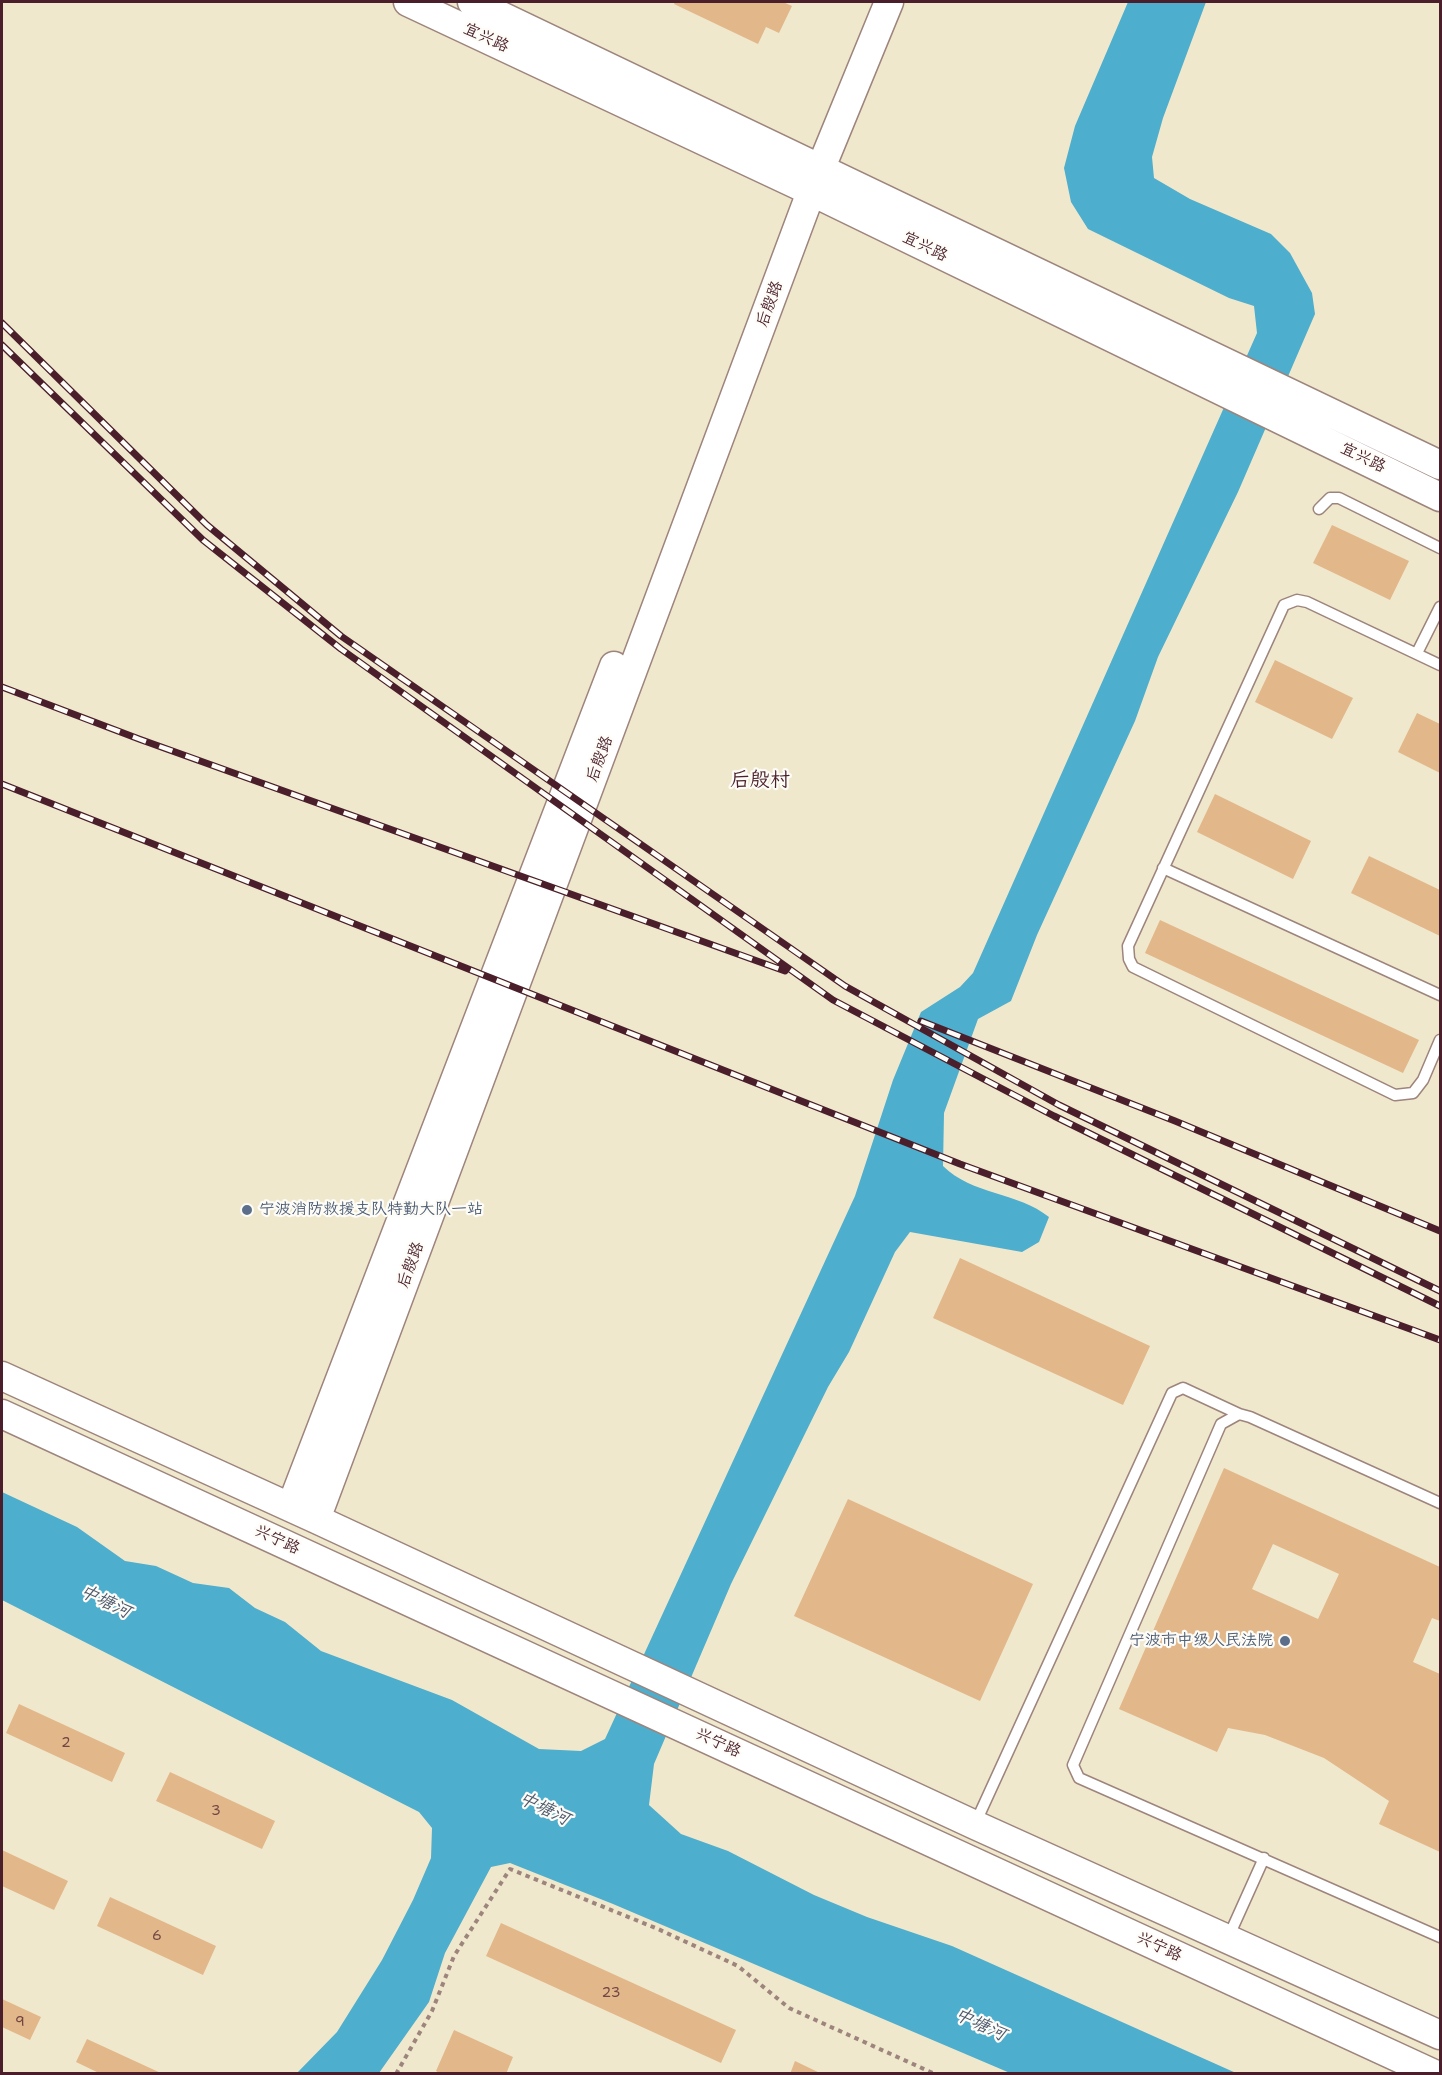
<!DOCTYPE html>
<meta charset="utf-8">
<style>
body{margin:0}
#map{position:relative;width:1442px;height:2075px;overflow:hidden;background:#f0e8cd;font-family:"Shantell Sans",sans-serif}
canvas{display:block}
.frame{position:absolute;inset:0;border:3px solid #4a1f2b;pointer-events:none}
</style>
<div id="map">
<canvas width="1442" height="2075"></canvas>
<div class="frame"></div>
</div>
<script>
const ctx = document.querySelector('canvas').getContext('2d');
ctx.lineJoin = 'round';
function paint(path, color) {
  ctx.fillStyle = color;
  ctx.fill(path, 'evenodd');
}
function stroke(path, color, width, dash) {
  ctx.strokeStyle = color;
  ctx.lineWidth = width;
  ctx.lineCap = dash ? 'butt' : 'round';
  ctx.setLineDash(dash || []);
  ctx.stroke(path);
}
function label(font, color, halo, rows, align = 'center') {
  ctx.font = font + ' "Shantell Sans","LXGW WenKai TC",sans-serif';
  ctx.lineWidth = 4.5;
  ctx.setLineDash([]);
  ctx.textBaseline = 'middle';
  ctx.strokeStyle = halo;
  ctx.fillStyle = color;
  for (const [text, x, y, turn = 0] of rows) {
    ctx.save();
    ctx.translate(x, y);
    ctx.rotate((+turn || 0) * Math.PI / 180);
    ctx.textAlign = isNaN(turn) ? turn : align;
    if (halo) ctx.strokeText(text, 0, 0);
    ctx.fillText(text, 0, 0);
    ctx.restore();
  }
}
paint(new Path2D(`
 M1128,2H1206L1163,118L1152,157L1154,178L1190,199L1271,234L1290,253L1312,293L1315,314L1238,492L1158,657L1135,721L1037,935L1011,1001L978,1019L944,1113L943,1166C972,1195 1018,1192 1049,1217L1039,1242L1022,1252L910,1232L895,1252L849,1352L828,1387L731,1584L654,1764L649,1805L681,1834L728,1851L814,1895L867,1917L952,1946L1236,2073H1010L613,1904L510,1863L491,1867L445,1953L429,2002L379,2073H297L337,2032L382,1960L413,1900L431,1858L432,1828L419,1812L2,1600V1492L77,1527L125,1561L156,1566L193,1583L229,1588L255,1608L285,1622L321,1651L452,1700L539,1749L581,1751L605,1739L855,1196L893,1080L921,1012L960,987L973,973L1257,333L1254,306L1229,298L1088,229L1071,202L1064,168L1075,126Z`), '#4eaecd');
paint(new Path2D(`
 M675,2H783L792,6L779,33L766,27L758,44L674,4Z
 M1332,525L1409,561L1390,600L1313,563Z
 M1275,660L1353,698L1332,739L1255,702Z
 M1417,713L1440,724V773L1398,752Z
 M1215,794L1311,841L1293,879L1197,832Z
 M1369,856L1440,890V936L1351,893Z
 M1160,920L1419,1040L1403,1073L1145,953Z
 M960,1258L1150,1346L1123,1405L933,1318Z
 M1224,1468L1440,1567V1621L1432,1618L1413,1662L1440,1674V1852L1379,1824L1389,1801L1324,1758L1265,1735L1228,1728L1217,1752L1119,1709ZM1273,1544L1339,1574L1318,1619L1252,1589Z
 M848,1499L1033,1584L980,1701L794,1616Z
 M19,1704L125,1753L112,1782L6,1733Z
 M170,1772L275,1821L262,1849L156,1801Z
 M2,1850L68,1881L54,1910L2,1886Z
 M110,1897L216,1946L203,1975L97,1926Z
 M501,1923L736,2030L721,2063L486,1956Z
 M2,1999L41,2017L30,2040L2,2027Z
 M454,2030L513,2057L506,2074H441L436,2071Z
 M87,2039L163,2074H101L76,2062Z
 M795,2061L822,2074H790Z`), '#e2b78a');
const lane = new Path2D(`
 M1319,509L1330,498H1339L1440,548
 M1417,653L1440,607
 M1440,665L1307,602L1297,600L1284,605L1128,946L1129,959L1133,967L1395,1095L1413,1093L1423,1080L1440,1040
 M1163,868L1440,995
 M1440,1503L1250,1417L1239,1414L1221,1424L1073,1765L1079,1778L1440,1937
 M975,1824L1172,1393L1183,1388L1239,1414
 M1228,1938L1264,1858`);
const secondary = new Path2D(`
 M408,2L798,185L1440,497
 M472,2L1440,465
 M2,1376L316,1519L975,1825L1440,2035
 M2,1414L1434,2074
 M291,1507L614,666
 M316,1519L811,192L889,2`);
stroke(lane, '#9d847c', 13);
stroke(secondary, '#9d847c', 31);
stroke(new Path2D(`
 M396,2074L432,2011L454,1956L510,1869L658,1929L738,1966L789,2008L935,2074`), '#9d847c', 4, [4.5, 4.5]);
stroke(lane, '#fff', 10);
stroke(secondary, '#fff', 28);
const rail = new Path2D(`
 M2,323L207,525L341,636L845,986L1059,1105L1440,1291
 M2,345L203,540L341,649L833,1000L1054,1116L1440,1306
 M2,687L139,739L785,971
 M2,784L960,1164L1440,1340
 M921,1021L1175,1121L1440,1231`);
stroke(rail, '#4a1f2b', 7);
stroke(rail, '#fdfcf7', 4.5, [14]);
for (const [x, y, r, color] of [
 [247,1210,6,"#5c6f8a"],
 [1285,1641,6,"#5c6f8a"]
]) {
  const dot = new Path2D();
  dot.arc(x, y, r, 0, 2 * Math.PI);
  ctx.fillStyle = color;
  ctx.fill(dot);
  stroke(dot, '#fdfcf7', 2);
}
label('14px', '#704543', null, [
 ["2",66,1743],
 ["3",216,1811],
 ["6",157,1936],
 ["23",611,1993],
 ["9",20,2022]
]);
label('16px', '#4a1f2b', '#fdfcf7', [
 ["宜兴路",486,38,25],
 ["宜兴路",925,247,26],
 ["后殷路",770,304,-70],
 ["宜兴路",1363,458,26],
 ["后殷路",600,759,-70],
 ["后殷路",411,1265,-70],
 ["兴宁路",277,1540,25],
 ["兴宁路",718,1743,25],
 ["兴宁路",1159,1947,25]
]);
label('16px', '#4e5e75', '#fdfcf7', [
 ["宁波消防救援支队特勤大队一站",259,1210],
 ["宁波市中级人民法院",1273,1641,"right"]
], 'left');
label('italic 18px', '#4c586c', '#fdfcf7', [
 ["中塘河",105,1602,26],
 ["中塘河",544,1809,26],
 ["中塘河",980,2025,25]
]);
label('20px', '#4a1f2b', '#fdfcf7', [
 ["后殷村",760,781]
]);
</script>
